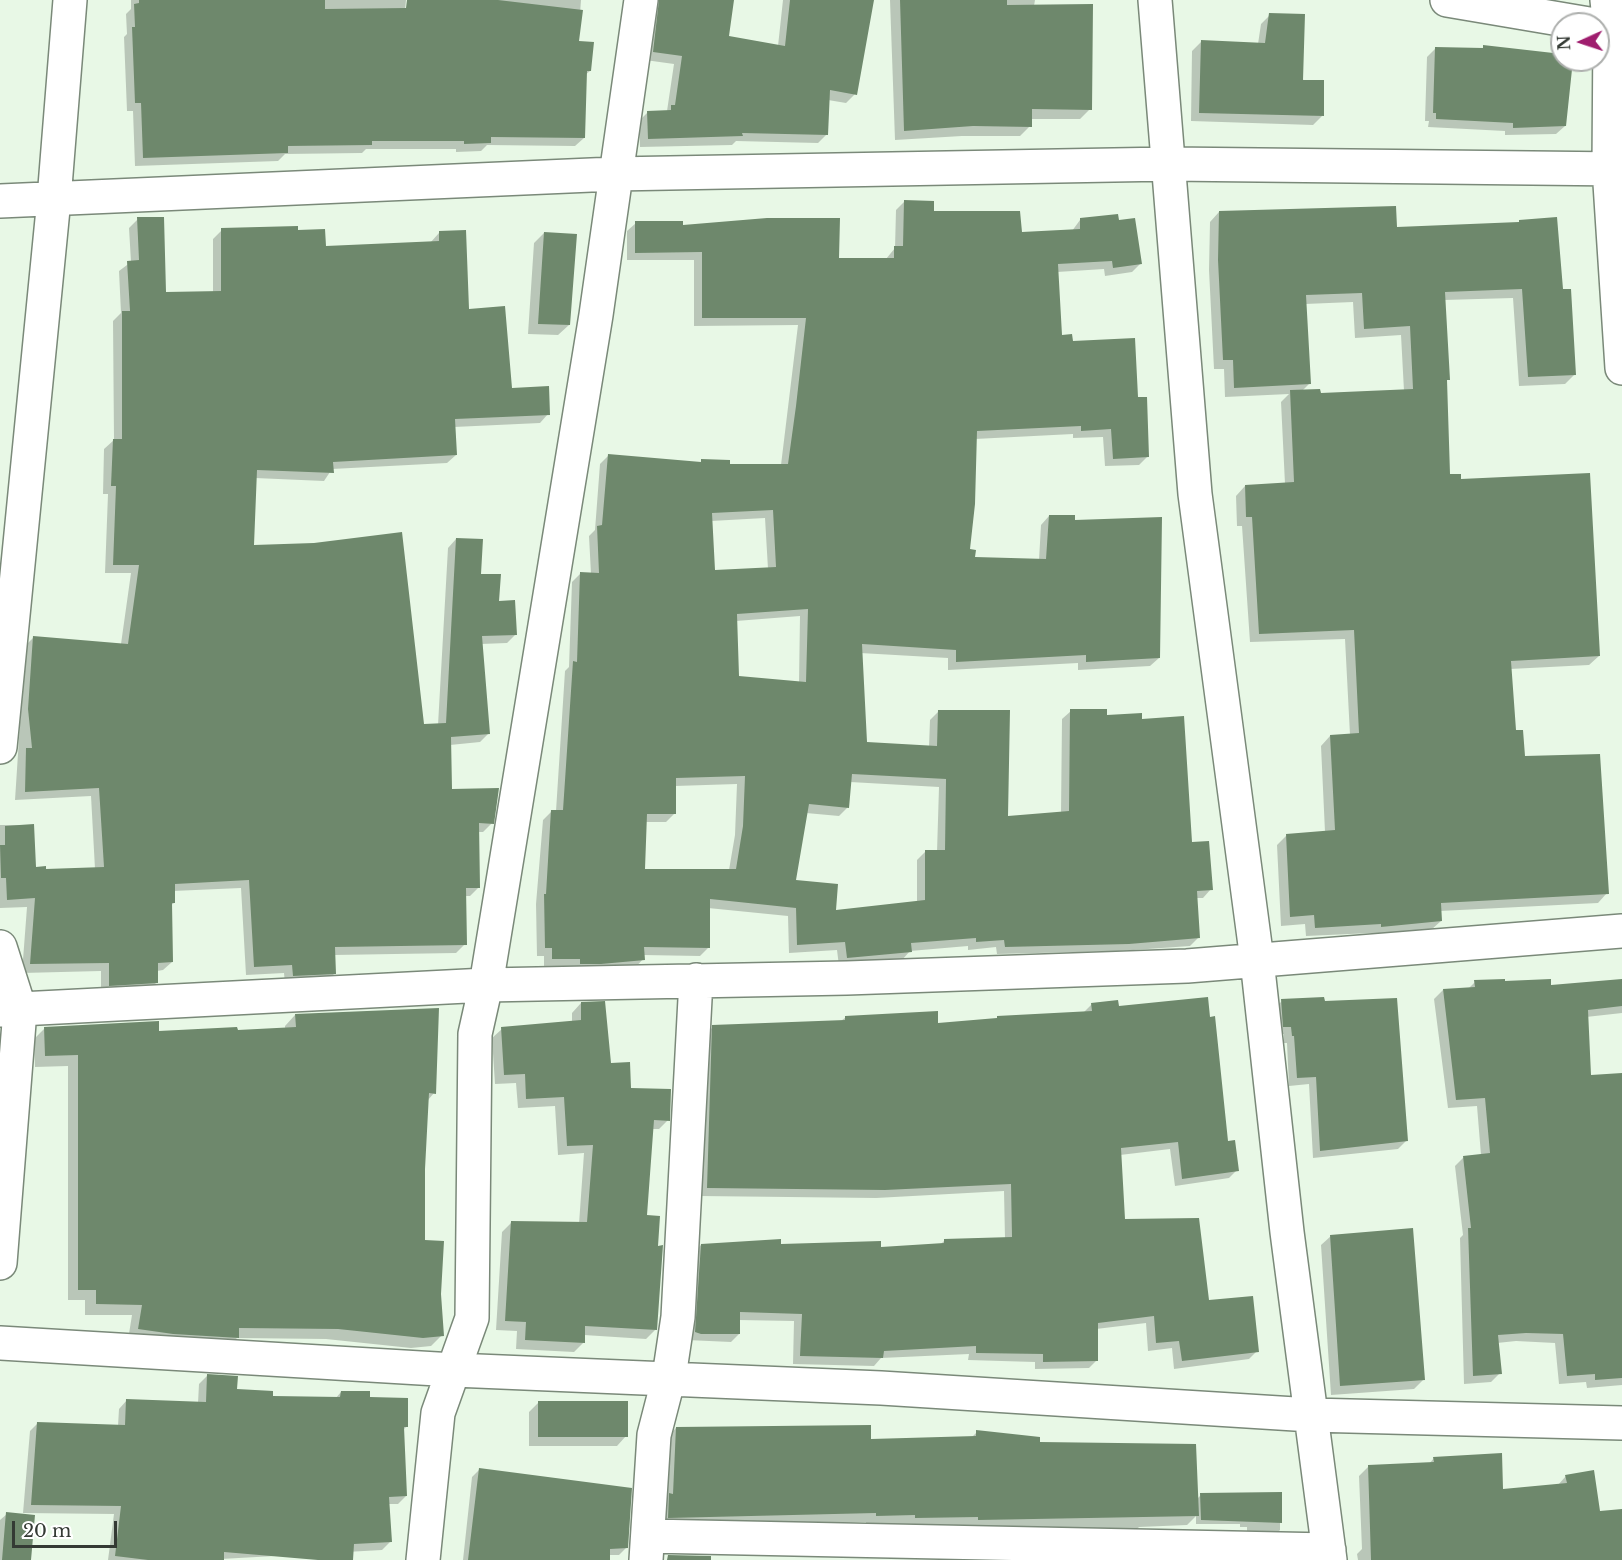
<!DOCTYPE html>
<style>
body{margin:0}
#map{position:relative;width:1622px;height:1560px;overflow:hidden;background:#e8f8e6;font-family:"Libre Baskerville",serif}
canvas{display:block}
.north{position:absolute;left:1550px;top:12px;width:60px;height:60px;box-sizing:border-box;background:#fff;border:2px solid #aeb0ae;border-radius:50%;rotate:267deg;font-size:16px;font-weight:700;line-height:24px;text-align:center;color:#343a34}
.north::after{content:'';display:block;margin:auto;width:21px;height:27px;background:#9f1d6e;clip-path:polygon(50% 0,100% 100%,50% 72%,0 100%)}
.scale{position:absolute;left:12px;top:1521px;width:105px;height:27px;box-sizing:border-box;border:3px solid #343a34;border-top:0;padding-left:8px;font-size:18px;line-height:21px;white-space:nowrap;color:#343a34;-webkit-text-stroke:4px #fff;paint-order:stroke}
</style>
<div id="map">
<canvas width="1622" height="1560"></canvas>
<div class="north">N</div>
<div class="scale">20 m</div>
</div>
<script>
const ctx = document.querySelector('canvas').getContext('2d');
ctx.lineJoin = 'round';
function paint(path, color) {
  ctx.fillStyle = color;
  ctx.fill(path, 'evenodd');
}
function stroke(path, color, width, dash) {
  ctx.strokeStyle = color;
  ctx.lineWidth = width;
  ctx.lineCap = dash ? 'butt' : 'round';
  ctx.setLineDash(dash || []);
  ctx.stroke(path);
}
paint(new Path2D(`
 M131,0H406L404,20L437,0H581L578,42L590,71L585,75L584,138L575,146L487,145L481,151L456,152V149H366L362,153L285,154L278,161L135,166L133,111H127L124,37L127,34L126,14L131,9Z
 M653,0H733L727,37L778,46L783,0H873L855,94L846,103L828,100L827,134L818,143L736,141L732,145L640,147L639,121L648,112L667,111L674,64L645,60Z
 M890,0H1035L1034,6L1090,109L1080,119H1030V126L1020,136H962L895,140Z
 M1270,15L1322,116L1313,125L1191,121L1192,51L1201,42L1258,44L1261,24Z
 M1484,47L1562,56V60H1572L1565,126L1556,134L1505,135V131L1428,127L1429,121H1425L1427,57L1435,49H1481Z
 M904,202L932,212L1020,234L1072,231L1080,220L1118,222L1141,263L1132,272L1105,276L1104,269L1057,272L1061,336L1137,399L1148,456L1139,465L1105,466L1103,437L1073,438V434L975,439L969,551L973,558L1039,560L1041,525L1049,516L1074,522L1159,658L1150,666L1078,670V663L948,670V658L860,653L865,744L929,747L930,720L938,712L1007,817L1061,813L1062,719L1071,711L1106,717L1191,844L1211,889L1203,898H1196L1198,938L1190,946L1119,951L997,954L996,947L968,950V946L910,951L902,960L839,966L837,950L789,953L788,916L708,908V948L700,956L643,955V959L635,968L572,972V967H544V956H537L536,904L543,820L552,811H556L565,671L569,667L572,582L580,574H591L589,536L595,530L600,464L608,456L699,463L702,461L728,465H781L798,325L694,326V260H627V231L636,223L681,226L837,259H886L895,248L896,210ZM765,518L768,569L714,571L711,521ZM800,616L799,683L737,677L736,621ZM850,782L939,787L937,852H925L917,860V902L834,912L794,882L806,813L839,816L847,808ZM737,784L735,835L729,870L643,871L645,822H666L675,813V786Z
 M1219,212L1395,228L1517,224L1520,221L1562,291L1575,374L1565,384L1519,386L1513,298L1444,300L1448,379L1445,382L1449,476L1460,481L1599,656L1589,665L1510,669L1515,731L1523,757L1607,893L1598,903L1440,911L1441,921L1431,930L1372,936V933L1306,936L1305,924L1281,926L1277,845L1286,836L1325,832L1321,746L1330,736L1350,735L1345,639L1250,642L1242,526H1237L1236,496L1245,486L1285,484L1281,402L1289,394L1225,397L1224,369H1214L1209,270L1210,222ZM1353,302L1355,338L1401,335L1404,391L1319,394L1301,392L1309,384L1305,304Z
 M138,219L165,294L213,292V239L222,230L297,232L324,248L430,243L439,233L468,311L511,389L548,414L540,423L454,427L456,455L447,463L332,469L324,481L255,478L253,546L423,725H438L448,548L456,539L516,634L507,643L481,644L489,733L480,742L450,745L451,790L492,823L483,832H478L479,887L470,896H464L465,944L456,953L334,955L335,973L326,982L285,984L284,973L246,975L241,888L173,891L174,903L170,906L172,962L163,970L157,971V982L148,991L101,994V971L22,973L27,907L0,908V825H33L35,868L45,871L95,869L91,796L15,800L25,646L33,638L121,644L131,573H105L108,494H103L104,449L114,440L113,321L121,313L119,271L131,262L129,228Z
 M544,233L569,325L558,335L528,334L534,243Z
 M1622,980V1013L1586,1017L1590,1077L1622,1075V1385L1587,1388L1586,1382L1559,1384L1555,1343L1516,1341L1497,1343L1500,1373L1491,1382L1464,1384L1460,1238L1463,1235L1455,1166L1463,1158L1481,1155L1477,1106L1448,1108L1434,999L1443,990L1468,989L1475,982L1550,987Z
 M1282,1001L1323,1003L1406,1141L1398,1149L1313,1158L1309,1084L1289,1086L1287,1043H1284V1034L1276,1035L1274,1009Z
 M581,1003L610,1064L630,1089L668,1120L659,1129H652L645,1217L656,1329L646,1339L584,1335V1342L574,1352L516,1349L517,1331L496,1330L502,1232L511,1223L579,1224L584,1153L558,1155L555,1106L518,1108L516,1083L495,1084L492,1038L502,1029L572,1022V1013Z
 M1092,1004L1118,1007L1226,1143L1237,1170L1229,1178L1175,1186L1170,1149L1120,1155L1123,1221L1257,1351L1249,1359L1174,1369L1172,1348L1148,1351L1146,1323L1096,1329L1097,1360L1089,1368L1035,1369V1362L968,1360L969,1354L881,1358L874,1366L793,1364L794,1321L738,1320L739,1334L731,1342L687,1340L693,1253L701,1245L880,1248L940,1245L944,1241L1005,1239L1004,1191L876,1198L699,1196L705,1035L713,1027L841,1021L846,1017L937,1025L1083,1013Z
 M295,1015L434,1093L428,1100L424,1169V1241L442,1335L431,1346L411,1348L326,1339L237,1338L226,1349L128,1340L132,1315H85V1300H68V1066L35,1067L34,1039L45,1028L158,1033L285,1029V1026Z
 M1331,1236L1424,1379L1414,1389L1331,1395L1321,1245Z
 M207,1376L236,1391L271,1398L335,1399L341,1392L369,1399L407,1426L402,1431L406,1496L398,1504H388L390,1542L382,1550L203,1560H108L114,1514L23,1513L30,1431L38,1423L118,1426L119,1409L127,1400L198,1403L199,1384Z
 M539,1402L626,1436L617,1446H529V1412Z
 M676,1428L870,1441L971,1438L977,1432L1038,1444L1197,1499L1201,1495L1280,1494V1530L1275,1535L1247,1534V1527H1240V1524H1196V1516L1187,1525L1139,1527L1129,1537L867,1531L866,1522L658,1527L666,1438Z
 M1434,1458L1502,1490L1558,1485L1566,1476L1599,1513L1622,1511V1560H1358L1357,1554L1362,1549L1359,1476L1369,1466L1429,1464Z
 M479,1470L627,1547L619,1555H609L608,1560H463L472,1477Z
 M7,1514L30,1560H0V1520Z`), '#0003');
paint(new Path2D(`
 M139,0H325V9L406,8L407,0H498L583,10L579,41L594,42L591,71H587L585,138L491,137V143L464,144V141H372V145L288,146V153L143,158L141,103H135L132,27H135L134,4L139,3Z
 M659,0H734L729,36L785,46L790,0H874L857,95L830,90L828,135L742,133L743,136L648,139L647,111L671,110V105H675L682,56L653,52Z
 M900,0H1007V5L1093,4L1092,110L1032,109V127L973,126L904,131Z
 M1269,13L1305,14L1303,80H1324V116L1199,113L1201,40L1265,43Z
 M1483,45L1562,54V60H1573L1566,126L1513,128V123L1436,119V113H1433L1435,47L1483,48Z
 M904,200L934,201V211H1020L1022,232L1080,229V218L1118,214L1119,220L1135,218L1142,264L1113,268L1112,261L1058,264L1062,335L1072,334L1073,341L1135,338L1138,397H1147L1149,457L1113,459L1111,429L1081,431V426L977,431L975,504L970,549L976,550L975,557L1046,559L1049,515H1075V520L1162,517L1160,658L1086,662V655L956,662V650L862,644L867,742L937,746L938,710H1010L1008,816L1069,811L1070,709H1107V715L1142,713V719L1184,716L1192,842L1209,841L1213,890L1197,891L1200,938L1129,944L1005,947L1004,940L976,942V938L911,943L912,952L847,958L845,942L797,945L796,908L710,899V948L644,947L645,960L601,964H580V959H552V948H545L544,894H546L551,810H563L573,661L577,662L580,572L599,573L597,526L602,525L608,454L701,462V459L730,460V464H788L796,406L806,318H702V252L635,253V221H683V225L767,218H840L839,258H894V246H903ZM773,510L776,567L715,570L712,513ZM808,609L806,682L739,676L737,614ZM852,774L946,779L945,850H925V900L836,910L838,884L796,880L809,804L849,808ZM745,776L743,826L736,869H645L647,814H676V778Z
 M1396,206L1397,227L1519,222V220L1557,217L1563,289H1571L1576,375L1528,377L1522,289L1445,292L1450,380H1447L1450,474H1461V479L1590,473L1600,656L1511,661L1516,730H1523L1525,756L1600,754L1609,894L1441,903L1442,921L1381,927V924L1315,928L1314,915L1290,917L1286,834L1335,830L1330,735L1359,733L1354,630L1259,634L1252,517H1246L1245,485L1294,482L1290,390L1320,389L1321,393L1413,389L1410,326L1364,329L1362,293L1306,295L1311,384L1234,388L1233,360H1223L1218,260L1219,211Z
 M137,217H164L166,292L221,291V228L298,226V230L325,229L326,246L439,241V231L466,230L469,309L505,306L512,388L549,386L550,415L455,419L457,455L333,462L334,473L257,470L254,545L314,543L402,532L424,724L446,723L456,538L483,539L481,574H501L499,601L515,600L517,635L482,636L490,734L451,737L452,789L499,788L494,824L479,823L480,888H466L467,945L335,947L336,974L293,976L292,965L254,967L249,880L175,884V903H172L173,962L158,963V983L109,986V963L30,964L35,898L7,900L6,878H1L0,845H5V826L34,824L36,867L46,866V869L104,867L99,788L25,792L26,748H32L28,709L33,636L128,644L139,565H113L116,486H111L113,439H122V311H130L127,261L139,260Z
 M544,232L577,234L570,325L538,324Z
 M1505,979V981L1551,979V985L1622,979V1006L1588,1010L1591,1075L1622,1073V1378L1595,1380V1374L1567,1376L1563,1334L1526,1333L1498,1335L1502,1374L1473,1376L1468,1228H1471L1463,1156L1490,1153L1485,1098L1456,1100L1443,989L1475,987L1474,980Z
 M1208,997L1210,1017L1215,1016L1228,1141L1235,1140L1239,1171L1182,1179L1178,1142L1121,1148L1125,1219L1199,1218L1209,1300L1253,1296L1259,1352L1182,1361L1179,1341L1156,1343L1154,1316L1098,1323V1361L1043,1362V1354L976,1353V1346L884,1351L883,1358L800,1356L802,1314L740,1312V1334H701L695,1332L701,1244L781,1239V1244L881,1241V1247L944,1243V1239L1012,1237L1011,1184L885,1190L707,1188L712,1025L845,1020V1016L938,1011V1023L997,1018V1016L1092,1011L1091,1003L1118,1000L1119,1006Z
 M1324,997L1325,1001L1397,998L1408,1141L1320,1151L1316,1077L1297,1078L1294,1036H1292L1291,1027H1283L1281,999Z
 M605,1001L611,1063L630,1062L631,1088L671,1089L670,1121L654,1120L647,1215L660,1216L658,1246L663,1245L657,1330L585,1326V1343L525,1340L526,1322L505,1321L511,1221L587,1222L593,1145L567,1146L564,1097L526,1099L525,1074L504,1075L501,1027L581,1020V1002Z
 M439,1008L436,1094L429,1093L425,1169V1240L444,1241L441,1294L444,1336L423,1338L338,1329L239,1328V1338L173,1334L138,1329L142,1305L96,1304V1290H78V1055L45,1056L44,1027L159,1021V1031L237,1027L238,1030L296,1027L295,1014Z
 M1413,1228L1425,1380L1340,1386L1330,1235Z
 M207,1374L238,1376L237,1389L273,1391V1396L340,1397L341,1391H370V1397L408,1398V1427H404L407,1496L389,1497L392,1542L354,1544L353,1560H318L224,1552V1560H148L115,1556L121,1506L31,1505L37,1422L125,1425L126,1399L206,1402Z
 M538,1401H628V1437H538Z
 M871,1425V1439L976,1436V1430L1040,1437V1442L1196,1444L1199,1516L978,1520V1517L915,1518V1515L876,1516V1513L668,1518L669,1493L673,1494L676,1427Z
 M1502,1453L1503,1489L1567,1483L1565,1475L1594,1470L1600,1511L1622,1509V1560H1371L1368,1465L1434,1462L1433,1457Z
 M479,1468L632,1488L628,1548L610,1549V1560H468Z
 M1282,1492V1523L1201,1520L1200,1493Z
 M6,1512L35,1515L31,1560H2Z
 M668,1555L711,1556V1560H667Z`), '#6e886c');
const street = new Path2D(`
 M1155,0L1195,494L1257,960L1287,1232L1330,1560
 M1447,0L1589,24
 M1607,0L1610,28L1609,168L1622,368
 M0,201L614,174L1169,164L1622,169
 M0,747L54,199L70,0
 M0,947L20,1010L0,1263
 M0,1010L486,985L847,978L1187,966L1622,931
 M0,1343L454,1370L881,1388L1311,1415L1622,1423
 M648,1536L1329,1550
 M423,1560L438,1413L472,1318L475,1034L486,985L596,315L641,0
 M646,1560L654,1435L669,1377L678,1317L696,980`);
stroke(street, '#7a8979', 36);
stroke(street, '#fff', 33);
</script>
